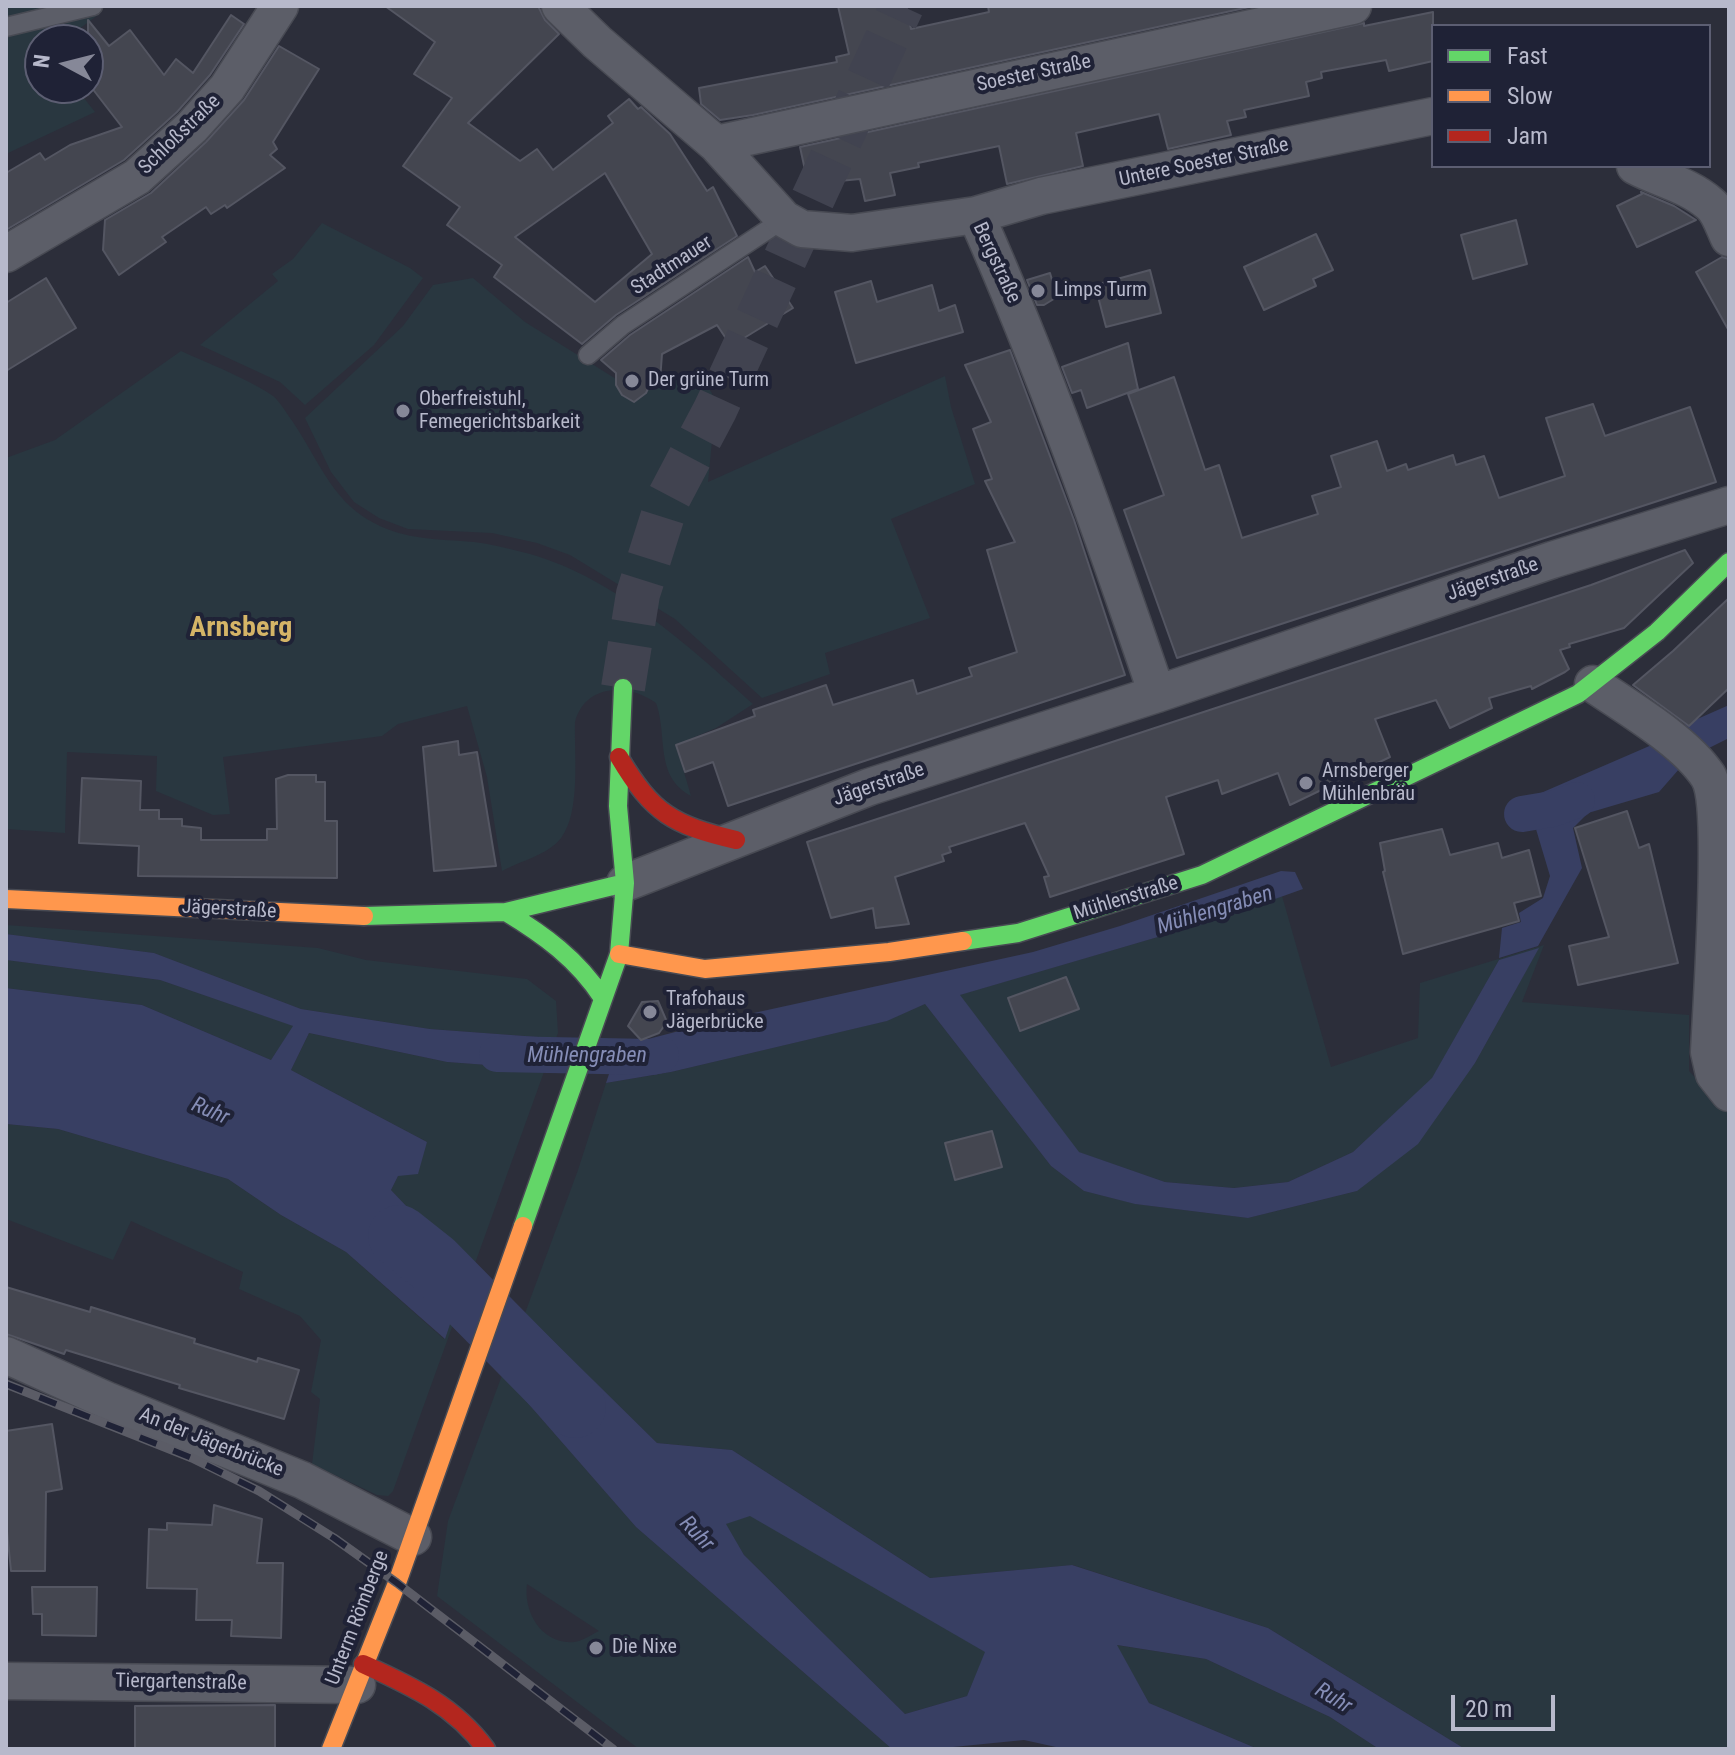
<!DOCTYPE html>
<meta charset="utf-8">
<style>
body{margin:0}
#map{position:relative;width:1735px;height:1755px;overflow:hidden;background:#2c2e3a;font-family:"Roboto Condensed",sans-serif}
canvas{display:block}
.frame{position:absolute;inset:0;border:8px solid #b7b9cb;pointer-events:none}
.legend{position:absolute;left:1431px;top:24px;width:280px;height:144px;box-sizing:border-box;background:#1f2236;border:2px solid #5c5e72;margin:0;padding:10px 14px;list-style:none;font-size:24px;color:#b7b9cb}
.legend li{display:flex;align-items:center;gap:16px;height:40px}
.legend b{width:40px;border:2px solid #5c5e72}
.north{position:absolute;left:24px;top:24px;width:80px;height:80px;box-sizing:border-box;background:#1f2236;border:2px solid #5c5e72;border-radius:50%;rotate:277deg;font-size:22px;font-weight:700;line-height:32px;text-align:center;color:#b7b9cb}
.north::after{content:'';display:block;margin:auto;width:28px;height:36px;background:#868898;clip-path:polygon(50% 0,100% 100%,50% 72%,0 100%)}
.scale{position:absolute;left:1451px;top:1695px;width:104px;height:36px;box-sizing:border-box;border:4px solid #b7b9cb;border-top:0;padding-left:10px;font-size:24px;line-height:28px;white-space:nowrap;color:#b7b9cb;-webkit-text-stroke:6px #1f2236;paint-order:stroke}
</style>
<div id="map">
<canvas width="1735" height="1755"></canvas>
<div class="frame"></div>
<ul class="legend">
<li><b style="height:10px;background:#63d668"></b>Fast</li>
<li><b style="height:10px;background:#ff974d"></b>Slow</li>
<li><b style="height:10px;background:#b3261e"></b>Jam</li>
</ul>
<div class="north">N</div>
<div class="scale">20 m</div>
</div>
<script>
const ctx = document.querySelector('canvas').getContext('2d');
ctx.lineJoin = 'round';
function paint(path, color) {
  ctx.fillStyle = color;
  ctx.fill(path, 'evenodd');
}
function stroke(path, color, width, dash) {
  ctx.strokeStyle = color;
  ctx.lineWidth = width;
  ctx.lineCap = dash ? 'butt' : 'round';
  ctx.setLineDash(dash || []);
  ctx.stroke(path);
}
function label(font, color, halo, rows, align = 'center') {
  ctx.font = font + ' "Roboto Condensed",sans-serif';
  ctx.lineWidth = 8;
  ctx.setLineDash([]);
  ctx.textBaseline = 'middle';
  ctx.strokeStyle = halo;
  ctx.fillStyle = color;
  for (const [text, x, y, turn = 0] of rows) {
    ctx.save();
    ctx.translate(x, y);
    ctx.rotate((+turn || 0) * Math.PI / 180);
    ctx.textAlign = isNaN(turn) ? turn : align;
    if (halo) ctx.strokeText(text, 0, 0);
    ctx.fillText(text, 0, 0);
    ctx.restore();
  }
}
paint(new Path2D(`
 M6,6H100L98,15L64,40H40V88H76L95,112L6,154Z
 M322,223L410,268L423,278L374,345L305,405L280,382L200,345L278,281L272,274L293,259Z
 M473,278L525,322L616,379L619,391L626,398L649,384L700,372L716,401L708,482L945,376L951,407L975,484L891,519L930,618L825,653L830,674L762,698L675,619L570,555L537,543L492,533L408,529L379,518L354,502L331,472L305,418L403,326L433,285Z
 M181,351C207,363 251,380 273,396C279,401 284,409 288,415C316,453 330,501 374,523C405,540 439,539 474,542C490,544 506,548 522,552C609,573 688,645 753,704L716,728L676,745L691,796C654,776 668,736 656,703C628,683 585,684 575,722C574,754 581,812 561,838C548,855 520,861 502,871L487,777L467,706L398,724L382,736L223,757L230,814L213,815L156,791L157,756L67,752L65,833L6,829V458L55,440Z
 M1282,896L1331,1067L1418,1038L1420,983L1544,945L1522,1002L1689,1015V1071L1729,1113V1749H1465L1268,1628L1073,1565L930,1578L732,1450L657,1443L528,1317L505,1377L636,1527L892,1749H639L437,1596L448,1521L578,1170L606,1083L671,1072L886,1021L925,1004L1051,1166L1084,1191L1136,1204L1248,1218L1357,1191L1475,1063L1538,949L1499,960L1432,1079L1353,1152L1288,1182L1234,1188L1165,1182L1078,1152L959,995L1216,920ZM527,1584L599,1631C591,1635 582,1641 574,1642C542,1645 523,1612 527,1584Z
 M6,925L318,948L366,960L527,979L556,1001L558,1033L393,1491L388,1496L377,1495L312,1464L320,1399L311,1392L321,1340L300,1316L239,1289L243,1272L131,1221L113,1260L6,1219V1124L58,1129L228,1179L281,1215L346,1252L444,1339L467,1271L391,1190L398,1176L427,1142L291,1070L309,1033L447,1062L541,1069L552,1038L430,1029L301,1009L154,953L6,934Z
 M6,960L160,980L294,1026L271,1060L142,1005L6,988Z
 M750,1515L986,1652L967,1696L905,1714L744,1555L725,1524Z
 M1116,1645L1206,1659L1330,1717L1379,1749H1258L1149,1703Z`), '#293740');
paint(new Path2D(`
 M1729,705V738L1695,755L1677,728Z
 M1654,744L1687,760L1659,792L1588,813L1573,828L1582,868L1538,946L1499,958L1502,928L1521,922L1519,913L1543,898L1550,876L1527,799Z
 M1281,871L1295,872L1303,889L1216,920L960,995L1079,1152L1165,1182L1234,1188L1288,1182L1353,1152L1432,1078L1499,960L1539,948L1475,1063L1418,1144L1357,1191L1248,1218L1135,1204L1084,1191L1051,1166L925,1004L887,1021L671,1072L606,1083L618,1047L717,1021L1033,952L1120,926Z
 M6,934L154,953L301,1009L430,1029L552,1038L541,1069L447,1062L309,1033L291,1070L427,1142L418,1174L398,1176L391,1190L468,1271L445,1339L346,1252L281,1215L228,1179L58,1129L6,1124V988L142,1005L271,1060L293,1026L160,980L6,960Z
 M528,1316L657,1443L732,1450L930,1578L1072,1565L1268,1628L1465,1749H1379L1330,1717L1206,1659L1117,1645L1149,1703L1258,1749H1065L1024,1740L933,1749H892L636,1527L505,1377ZM750,1516L985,1652L967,1696L905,1714L744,1555L726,1524Z`), '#383f63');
stroke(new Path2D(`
 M1522,814L1552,809L1577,800
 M497,1054L652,1057L661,1055`), '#383f63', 36);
stroke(new Path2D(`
 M399,1236L433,1263L575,1407`), '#383f63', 62);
const building = new Path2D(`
 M385,6H538L545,20L559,34L468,123L520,161L537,149L553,170L613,123L608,116L629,99L638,109L641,107L670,134L707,191L713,187L737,236L616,315L582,344L494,277L502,265L447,225L460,207L403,166L452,98L414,74L435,42ZM605,173L652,254L595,302L515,237Z
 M838,6H906L911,29L989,12L988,6H1254L753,115L720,120L701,104L699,88L837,62L836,57L849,54Z
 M1433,12V61L1389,71L1386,60L1321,72L1322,78L1306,82L1309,96L1244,110L1246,117L1227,121L1231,135L1168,149L1159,114L1076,133L1083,166L1007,184L999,146L918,163L919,167L890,173L895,195L865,201L860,179L808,184L800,147L1364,23V26Z
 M231,15L244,24L210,75L177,112L124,160L6,230V173L40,153L45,160L70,145L122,127L88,83V20L109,46L130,30L164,75L176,59L193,73Z
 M279,46L319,69L273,142L277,149L270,155L285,168L227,208L225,205L211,214L206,207L162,237L166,242L119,275L103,250L105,220L151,193L206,142L244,100Z
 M1641,192L1674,206L1696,220L1637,247L1617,206L1642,194Z
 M1516,220L1527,264L1473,279L1461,235Z
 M1316,234L1333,270L1313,279L1316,286L1264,310L1244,267Z
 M748,257L755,272L765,266L793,308L731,346L717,325L662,354L660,381L650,384L646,393L634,402L622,395L616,385V373L601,360L630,335Z
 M1722,257L1729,259V331L1696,272Z
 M1150,270L1161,313L1106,327L1095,285Z
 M1050,273L1057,297L1044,305H1037L1027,280Z
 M46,278L76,328L6,371V303Z
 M871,281L877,302L932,285L939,311L955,305L963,332L856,363L835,292Z
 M1128,343L1138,389L1087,408L1081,390L1072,393L1062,367Z
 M1010,350L1074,520L1125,675L728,806L713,762L685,772L676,745L755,716L753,710L826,685L833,705L913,680L917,694L972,676L969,668L1017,652L987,550L1015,542L985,481L992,479L973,429L991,422L965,365Z
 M1174,377L1205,470L1219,465L1242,538L1318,514L1312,496L1341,487L1331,456L1377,441L1387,471L1406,464L1408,470L1453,455L1456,465L1484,456L1499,498L1565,476L1546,418L1593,404L1605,436L1690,407L1716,482L1177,658L1124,510L1164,495L1128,394Z
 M1685,550L1693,563L1624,628L1569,644L1570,647L1560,650L1569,669L1565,672L1532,689L1531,686L1489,698L1492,708L1450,728L1436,700L1375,719L1390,757L1290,805L1278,773L1222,794L1218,780L1166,797L1184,854L1050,897L1044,877L1049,876L1025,823L949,847L951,852L942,855L944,861L895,877L909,924L876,928L873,908L831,918L807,842L1591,585Z
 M1729,598V688L1689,726L1633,685L1673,651Z
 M458,741L459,755L477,752L496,866L434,871L423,747Z
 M288,775H316V782H325V821H337V878L138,876L139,846L79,843L82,778L141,781L140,810H159V819H182V826L201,828V840H267V829H277L276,779Z
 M1627,811L1639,848L1649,844L1678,963L1578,985L1569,946L1609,937L1575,828Z
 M1442,829L1450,855L1498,843L1502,858L1529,850L1541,896L1514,903L1519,921L1403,954L1383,872L1385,871L1380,843Z
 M1066,977L1079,1009L1020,1031L1008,998Z
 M658,1001L667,1022L659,1033L641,1040L628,1026L642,1002Z
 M992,1131L1002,1167L955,1180L945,1143Z
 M6,1287L90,1312L91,1307L195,1339L194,1343L257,1362L258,1358L299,1370L284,1419L179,1388L180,1385L66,1350L64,1354L6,1334Z
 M52,1424L62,1489L46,1492L45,1571H11L6,1521V1431Z
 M214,1505L262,1519L257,1563H283L281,1638L231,1636L232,1620H196L197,1589L147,1588L149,1529L167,1530V1523L212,1525Z
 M32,1587H97L96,1636L42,1635V1614H33Z
 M275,1705V1749H135V1706Z`);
paint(building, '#444650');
stroke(building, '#545662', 2);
stroke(new Path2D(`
 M623,688L638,594L668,499L715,410L902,6`), '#414350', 44, [44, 22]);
const lane = new Path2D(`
 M6,27L93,6
 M588,355L623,325L784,219`);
const street = new Path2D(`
 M560,6L597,42L716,144L784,219L802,229L852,233L976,215L1041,196L1433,116
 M716,144L1353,6
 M1635,166C1659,179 1689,185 1710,204C1719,211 1724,228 1729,238
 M976,215C1045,371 1102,532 1157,694
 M6,254L137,177L192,127L227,88L280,6
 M1593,684C1628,708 1685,741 1708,776C1726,805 1711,1007 1709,1052L1714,1074L1729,1093
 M625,883L869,787L1157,694L1552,560L1729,505
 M6,1355L106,1400L302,1480L413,1537
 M6,1681L357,1685`);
const fast = new Path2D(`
 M506,912C544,935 577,959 602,997
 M364,916L506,912L625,883L618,806L623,688
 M963,941L1018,933L1202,875L1578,694L1657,632L1729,562
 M523,1226L619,954L625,883`);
const slow = new Path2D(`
 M6,899L364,916
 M619,954L705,969L889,952L963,941
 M331,1749L397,1583L523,1226`);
const jam = new Path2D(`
 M619,757C653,814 673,825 736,840
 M363,1664C411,1686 454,1705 486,1749`);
stroke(lane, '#484a53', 21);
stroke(street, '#484a53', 39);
stroke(fast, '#484a53', 21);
stroke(slow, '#484a53', 21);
stroke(jam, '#484a53', 21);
stroke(lane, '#5c5e68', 18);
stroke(street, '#5c5e68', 36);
stroke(fast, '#63d668', 18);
stroke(slow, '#ff974d', 18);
stroke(jam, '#b3261e', 18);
const rail = new Path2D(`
 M6,1384L192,1458L259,1491L334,1538L397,1583L613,1749`);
stroke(rail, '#5b5c66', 9);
stroke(rail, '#1f2236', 6, [18]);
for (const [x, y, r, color] of [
 [1038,291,8,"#868898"],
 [632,381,8,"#868898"],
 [403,411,8,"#868898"],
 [1306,783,8,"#868898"],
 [650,1012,8,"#868898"],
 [596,1648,8,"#868898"]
]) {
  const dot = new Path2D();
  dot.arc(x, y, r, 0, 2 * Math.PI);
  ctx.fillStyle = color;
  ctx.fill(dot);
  stroke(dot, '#1f2236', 3);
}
label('20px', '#b7b9cb', '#1f2236', [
 ["Soester Straße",1034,74,-12],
 ["Schloßstraße",180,135,-44],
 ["Untere Soester Straße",1204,163,-12],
 ["Bergstraße",996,263,65],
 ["Stadtmauer",672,266,-33],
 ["Jägerstraße",1493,580,-19],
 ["Jägerstraße",879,785,-19],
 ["Mühlenstraße",1126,899,-17],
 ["Jägerstraße",229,910,3],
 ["An der Jägerbrücke",211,1443,22],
 ["Unterm Römberge",358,1618,-69],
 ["Tiergartenstraße",181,1683,1]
]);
label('20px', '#b7b9cb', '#1f2236', [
 ["Limps Turm",1054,291],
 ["Der grüne Turm",648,381],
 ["Oberfreistuhl,",419,400],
 ["Femegerichtsbarkeit",419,423],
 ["Arnsberger",1322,772],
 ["Mühlenbräu",1322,795],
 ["Trafohaus",666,1000],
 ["Jägerbrücke",666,1023],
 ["Die Nixe",612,1648]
], 'left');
label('italic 22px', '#858db6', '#1f2236', [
 ["Mühlengraben",1215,911,-17],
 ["Mühlengraben",587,1056],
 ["Ruhr",210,1112,23],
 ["Ruhr",696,1534,46],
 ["Ruhr",1333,1699,31]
]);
label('bold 28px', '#d5b467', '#1f2236', [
 ["Arnsberg",241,629]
]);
</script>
